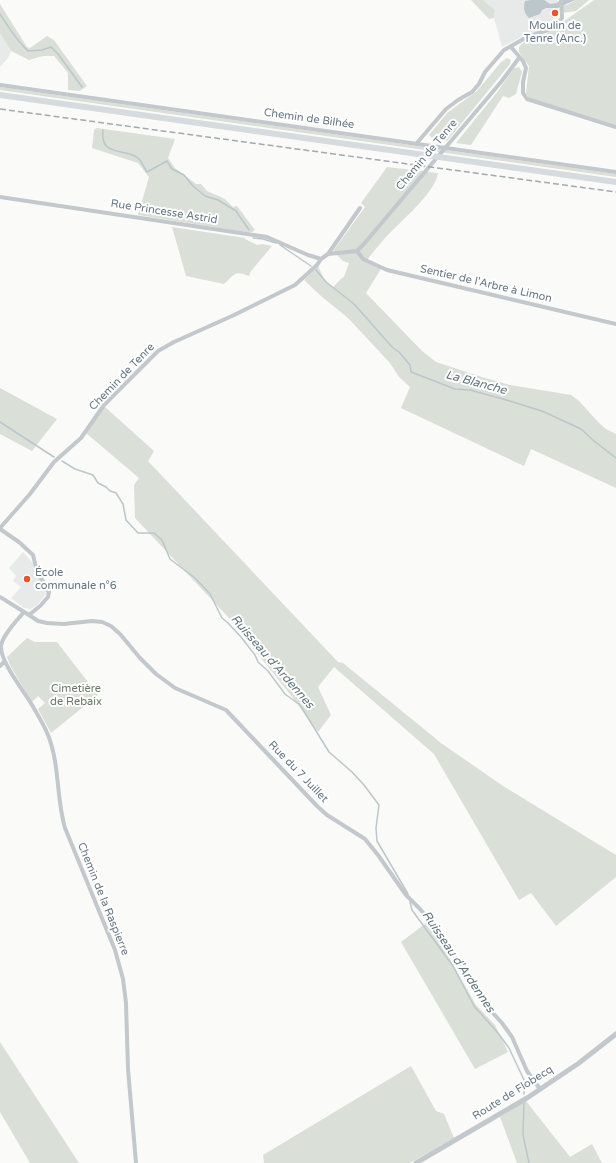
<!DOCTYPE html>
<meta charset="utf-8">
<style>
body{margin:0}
canvas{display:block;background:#fafaf8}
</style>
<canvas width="616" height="1163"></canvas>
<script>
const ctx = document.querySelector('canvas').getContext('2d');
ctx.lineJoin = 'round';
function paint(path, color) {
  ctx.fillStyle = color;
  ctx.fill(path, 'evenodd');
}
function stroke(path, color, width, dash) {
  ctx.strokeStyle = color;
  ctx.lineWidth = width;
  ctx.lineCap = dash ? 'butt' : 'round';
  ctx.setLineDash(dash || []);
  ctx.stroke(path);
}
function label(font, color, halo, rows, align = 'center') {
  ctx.font = font + ' "Varela Round",sans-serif';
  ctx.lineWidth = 4;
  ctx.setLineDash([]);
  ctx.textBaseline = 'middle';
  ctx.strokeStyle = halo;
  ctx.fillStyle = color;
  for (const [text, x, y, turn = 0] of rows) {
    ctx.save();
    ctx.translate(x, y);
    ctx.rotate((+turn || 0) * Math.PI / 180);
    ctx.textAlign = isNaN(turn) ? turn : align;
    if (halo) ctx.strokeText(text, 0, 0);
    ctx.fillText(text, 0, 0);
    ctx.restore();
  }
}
paint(new Path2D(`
 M483,0H558V17L555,22L546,29L525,35L502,47L494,18L495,10Z
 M0,33L11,51L8,58L0,67Z
 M23,552L33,563L47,593L37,605L31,609L24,608L11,598L21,587L13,581L16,576L9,568Z`), '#e8e9e9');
paint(new Path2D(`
 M471,0H483L495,10L494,18L489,19Z
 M575,0H589L576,11L562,13L561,6L567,5Z
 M594,0H616V125L529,98L526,93L529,66L519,52V47L525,41L546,34Z
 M0,4L27,47L30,48L47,36L54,40L87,86L80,91L68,90V73L54,56H43L29,60L11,51L0,33Z
 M507,58L511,60L510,64L447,141H435L429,135L447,113L477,91L501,62Z
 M519,67L522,72L516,94L509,98L503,96L471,145L456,143L498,91L514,68Z
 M0,87L616,174V177L0,90Z
 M97,128L175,139L168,158L175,168L196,184H201L207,191L225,199L233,207L237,206L255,230L252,232H246L138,215L149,177L138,163L92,148L94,130Z
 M387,167L438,173C436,192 399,223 385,238C379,245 373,252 367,260L381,269L366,293L422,351L436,362L485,378L510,385L571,395L579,401L599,423L606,429L616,434V488L531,449L524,466L401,408L410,387L399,377L390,363L348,318L321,296L304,280L318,266L325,281L333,287L342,278L344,277L349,263L343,261L333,251L365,207L361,203Z
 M172,227L245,238V239L257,245L262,244L272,246L251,271L249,276C234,270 235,274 224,284L186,276Z
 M0,388L57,419L32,451L0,434Z
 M105,407L154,451L148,461L338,662L343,663L441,743L503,786L616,855V877L556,926L531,893L519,900L434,754L334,667L318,687L331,715L318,732L293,698L229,618L135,518L134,485L139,478L86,433Z
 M27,638L35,642H57L98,695L51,733L38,709L45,703L38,696L32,702L11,667L7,657Z
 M426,923L441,944L476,1005L495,1025L508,1052L475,1069L401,942Z
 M0,1042L79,1163H30L0,1112Z
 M411,1066L436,1111L444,1114L454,1138L410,1163H264L263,1155Z
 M526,1101L570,1157L592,1144L602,1163H517L500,1117Z`), '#dadfd7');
paint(new Path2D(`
 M531,0H544L550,4L557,3L560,0H575L558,8H546L542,10L540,14L529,18C524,13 523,8 525,1Z`), '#bbc7cb');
stroke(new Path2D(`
 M0,14C9,28 16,40 28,51L42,50L51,47L58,54L82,87
 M103,130C100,158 124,147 138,158C142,161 144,168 147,172L167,161L172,169L184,175L192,185L205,196L218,200L236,211L249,230
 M253,238L263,239L276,243
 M280,245L311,266
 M316,270L326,282L354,304L393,348L399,352L410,365L411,372L455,389L470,390L503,399L542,411L581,429L594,441L616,458
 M0,422L54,457
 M62,461L75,469L93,475L98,483L106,487L110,491L116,493L123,504L126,520L138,533H154L162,540L170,559L195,578L210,594L222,618L228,623L241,637L255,655L258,662L268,671L285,694L300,705L329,752L352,772L364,785L379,805L376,828L377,841L408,894
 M410,902L412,910L453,966L474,1006L498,1033L509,1048L525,1082L524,1094
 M524,1103L523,1135L529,1163`), '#bbc7cb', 1.5);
stroke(new Path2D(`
 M511,47L523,61L526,68L523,82V93L527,99L616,127
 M0,85L616,172
 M416,144L446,109L458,100L472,92L479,84L485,72L504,50L527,37L548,30L556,25L562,18L561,0
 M0,197L267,237L308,255L321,259
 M357,251L363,259L387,270L616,324
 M328,254L357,251L363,245L501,82L519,58
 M0,528L30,494L54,462L81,438L104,405L158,351L174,342L232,316L295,285L317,265L321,259L328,254L360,208
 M0,529L19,542L33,555L37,571L49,592L48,597L40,606L29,615
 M0,597L29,615L38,621L47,623L64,624L92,621L102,622L111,626L120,634L140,658L156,674L175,688L226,710L317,806L327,815L365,839L378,855L406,895L420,909L438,930L449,945L469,983L480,999L502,1023L512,1037L527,1071L540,1089
 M24,612C17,620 1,637 1,647C1,663 24,691 32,705C38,715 44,725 48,735C60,765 56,798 65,828L115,950L123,979L126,1003L128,1069L136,1163
 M0,666L4,662`), '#c3c8cc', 4);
stroke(new Path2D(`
 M416,1163L527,1098L579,1063L616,1034`), '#c3c8cc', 5);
stroke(new Path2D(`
 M0,95L616,182`), '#d6dbdf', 6);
stroke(new Path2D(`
 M0,109L616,192`), '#a2aab0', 1.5, [6, 3]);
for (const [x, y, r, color] of [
 [555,13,4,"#e4572e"],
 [27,579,4,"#e4572e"]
]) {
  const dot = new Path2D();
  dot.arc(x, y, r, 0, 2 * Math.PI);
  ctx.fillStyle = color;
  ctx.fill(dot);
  stroke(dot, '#fff', 1.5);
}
label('11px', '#657683', '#fff', [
 ["Moulin de",555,26],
 ["Tenre (Anc.)",555,39],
 ["École",35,573,"left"],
 ["communale n°6",35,586,"left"]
]);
label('11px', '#657683', '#fff', [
 ["Chemin de Bilhée",309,119,8],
 ["Chemin de Tenre",427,155,-50],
 ["Rue Princesse Astrid",164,212,9],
 ["Sentier de l'Arbre à Limon",486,284,13],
 ["Chemin de Tenre",122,377,-46],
 ["Rue du 7 Juillet",298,772,46],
 ["Chemin de la Raspierre",103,899,68],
 ["Route de Flobecq",513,1093,-32]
]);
label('11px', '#687a64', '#fff', [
 ["Cimetière",76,689],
 ["de Rebaix",76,702]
]);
label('italic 12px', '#60757c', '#fff', [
 ["La Blanche",476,383,15],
 ["Ruisseau d'Ardennes",272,662,49],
 ["Ruisseau d'Ardennes",458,962,56]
]);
</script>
